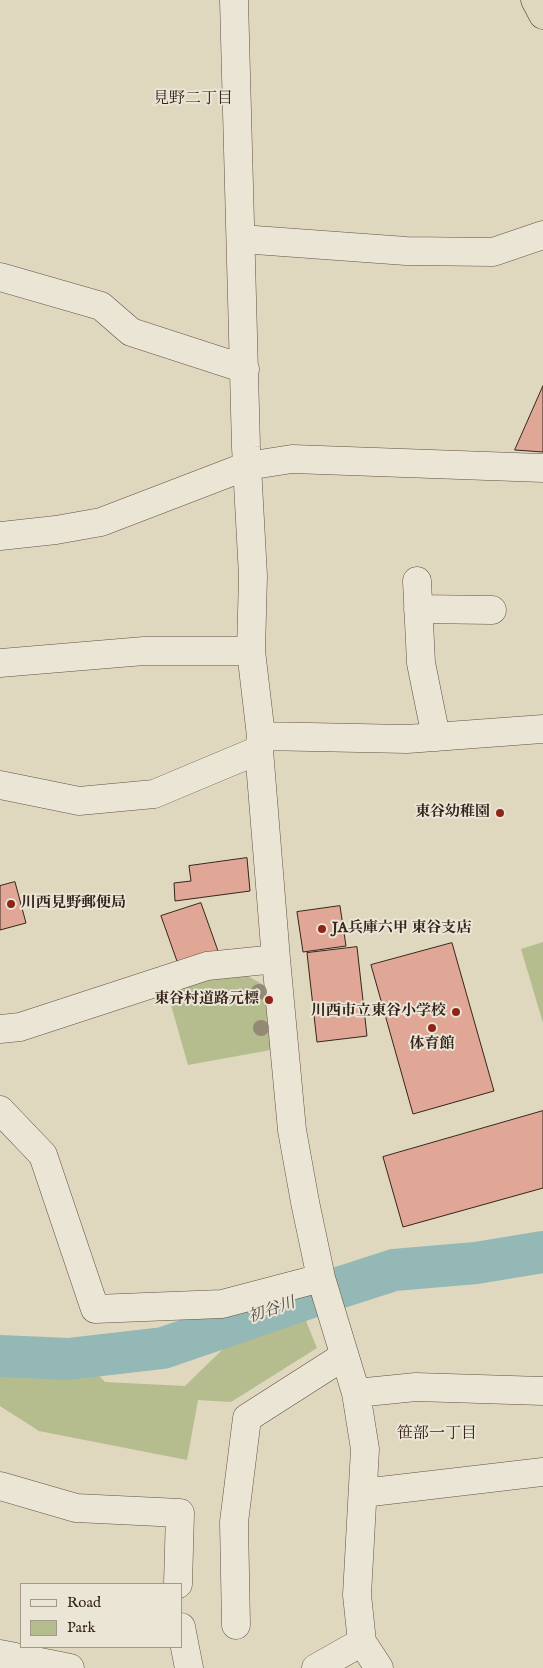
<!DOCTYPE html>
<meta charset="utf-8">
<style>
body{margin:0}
#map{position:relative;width:543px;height:1668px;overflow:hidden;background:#dfd7be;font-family:"IM FELL English",serif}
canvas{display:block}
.legend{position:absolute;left:20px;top:1583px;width:162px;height:65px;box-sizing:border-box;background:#eae5d5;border:1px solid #a2988b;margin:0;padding:6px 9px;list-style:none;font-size:15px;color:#36241c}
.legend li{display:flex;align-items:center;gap:10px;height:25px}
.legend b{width:25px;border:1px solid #a2988b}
</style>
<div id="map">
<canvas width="543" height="1668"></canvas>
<ul class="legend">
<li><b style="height:6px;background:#eae5d5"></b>Road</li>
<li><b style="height:14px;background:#b5bd8f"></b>Park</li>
</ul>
</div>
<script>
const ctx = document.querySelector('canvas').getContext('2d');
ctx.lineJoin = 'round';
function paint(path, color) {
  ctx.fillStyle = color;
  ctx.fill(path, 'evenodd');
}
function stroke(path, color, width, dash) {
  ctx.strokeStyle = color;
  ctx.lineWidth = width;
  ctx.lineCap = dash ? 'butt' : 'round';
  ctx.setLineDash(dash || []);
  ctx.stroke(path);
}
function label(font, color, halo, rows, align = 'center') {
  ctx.font = font + ' "IM FELL English","Noto Serif JP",serif';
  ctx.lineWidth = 4;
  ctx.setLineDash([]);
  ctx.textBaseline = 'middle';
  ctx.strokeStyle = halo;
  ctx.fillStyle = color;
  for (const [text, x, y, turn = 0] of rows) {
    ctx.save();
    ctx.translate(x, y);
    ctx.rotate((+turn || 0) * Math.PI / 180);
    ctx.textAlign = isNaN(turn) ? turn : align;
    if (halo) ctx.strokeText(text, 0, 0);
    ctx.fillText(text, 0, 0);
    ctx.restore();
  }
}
paint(new Path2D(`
 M543,942V1023L521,949Z
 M237,970L271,989L276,1049L188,1065L167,991Z
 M304,1316L317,1348L231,1402L198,1400L187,1460L39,1431L0,1406V1337L71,1346L105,1382L185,1386L223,1349Z`), '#b5bd8f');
stroke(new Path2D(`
 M0,1356L68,1359L163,1348L329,1291L394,1270L476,1263L543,1252`), '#94b8b6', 42);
const building = new Path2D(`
 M543,386V452L515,450Z
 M247,858L250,891L175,901L174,883L191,881L189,866Z
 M15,882L26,923L0,930V886Z
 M201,903L218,951L178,964L161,916Z
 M340,906L346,946L303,952L297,912Z
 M452,943L494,1091L413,1114L371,965Z
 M357,947L367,1036L317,1042L307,953Z
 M543,1111V1188L403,1227L383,1157Z`);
paint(building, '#e1a796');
stroke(building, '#36241c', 1);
const minor = new Path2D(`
 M234,0L246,447L253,576L251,651L261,736L259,750L276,959
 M241,239L406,251L493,252L543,235
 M0,277L101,306L131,332L245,369
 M0,536L56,530L101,522L247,466L292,459L543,468
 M417,581L421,663L436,737
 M418,609L492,610
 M0,663L144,651H251
 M261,736L407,739L543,729
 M0,785L79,801L154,794L259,750
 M0,1029L20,1027L207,966L276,959L292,1130L305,1202L321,1278L356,1393L365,1449L357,1595L362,1642L379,1668
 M0,1110L43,1155L95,1309L222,1304L321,1278
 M356,1393L416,1387L543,1391
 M0,1486L76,1508L180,1513L178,1584
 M363,1493L543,1472
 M236,1625L234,1522L247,1418L344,1356
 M181,1627L189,1668
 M0,1654L70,1668
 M316,1668L362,1642`);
const highway = new Path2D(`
 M535,0L543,15`);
stroke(minor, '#605144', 29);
stroke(highway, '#36241c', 29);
stroke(minor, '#eae5d5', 28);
stroke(highway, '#dfd7be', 28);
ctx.fillStyle = '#948975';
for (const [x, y] of [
 [259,992],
 [261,1028]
]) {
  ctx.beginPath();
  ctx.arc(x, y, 8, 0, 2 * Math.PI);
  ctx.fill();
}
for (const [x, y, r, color] of [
 [500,813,5,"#8f2418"],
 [11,904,5,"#8f2418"],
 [322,929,5,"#8f2418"],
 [269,1000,5,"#8f2418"],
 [456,1012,5,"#8f2418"],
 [432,1028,5,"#8f2418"]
]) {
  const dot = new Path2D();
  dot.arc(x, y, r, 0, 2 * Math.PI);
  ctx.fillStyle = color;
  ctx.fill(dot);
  stroke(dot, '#eae5d5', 2);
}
label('bold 15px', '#36241c', '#eae5d5', [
 ["東谷幼稚園",490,813],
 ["川西見野郵便局",21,904,"left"],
 ["JA兵庫六甲 東谷支店",332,929,"left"],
 ["東谷村道路元標",259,1000],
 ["川西市立東谷小学校",446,1012],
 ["体育館",432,1045,"center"]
], 'right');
label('16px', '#36241c', '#eae5d5', [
 ["見野二丁目",193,100],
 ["笹部一丁目",437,1435]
]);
label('italic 16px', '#4e4942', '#eae5d5', [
 ["初谷川",272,1311,-19]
]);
</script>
